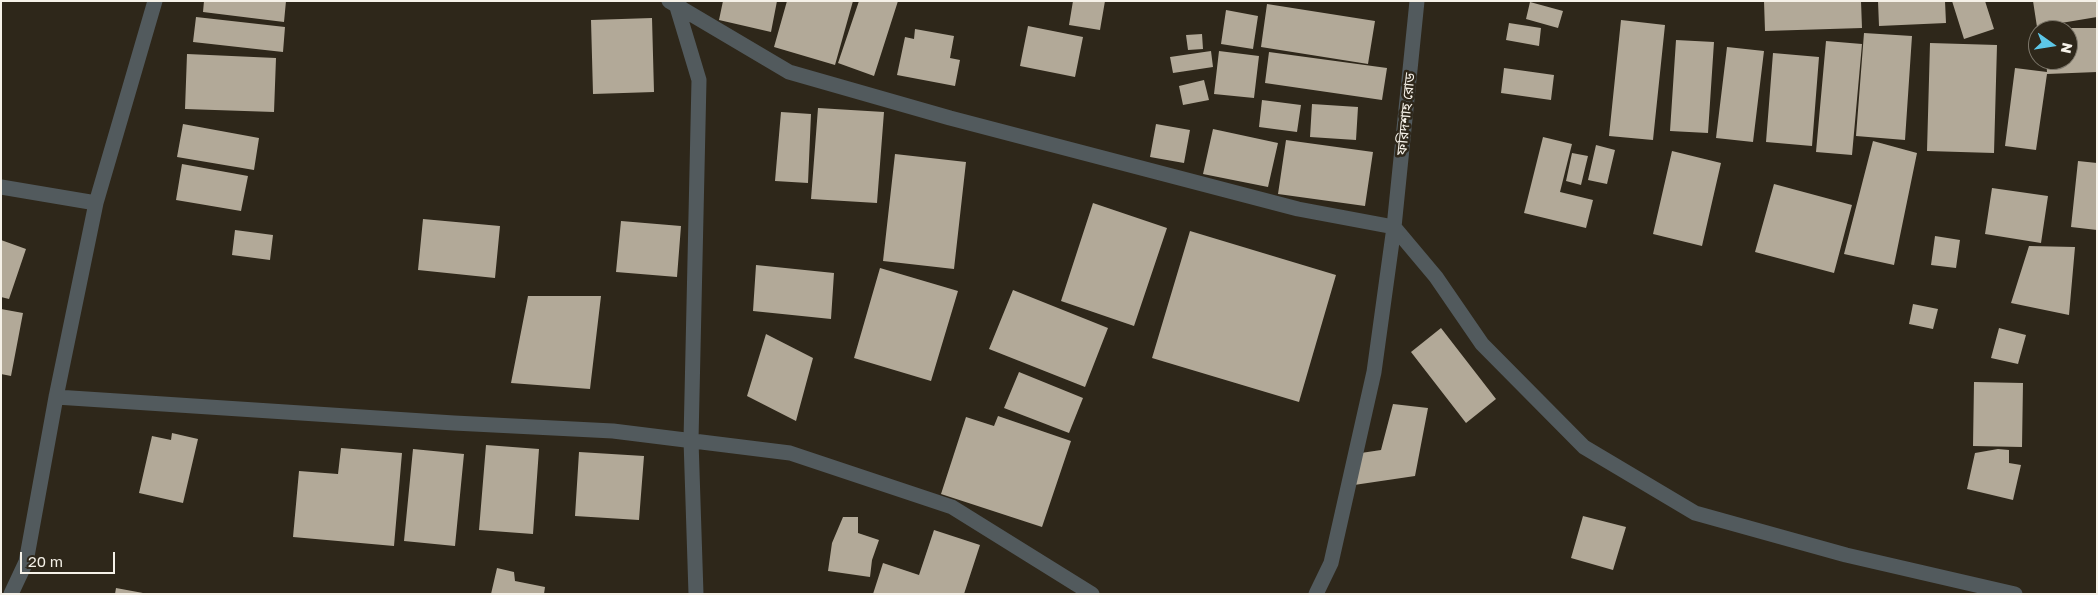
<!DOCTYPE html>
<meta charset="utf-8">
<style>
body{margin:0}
#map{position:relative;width:2098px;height:595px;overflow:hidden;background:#2e271a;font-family:"Golos Text",sans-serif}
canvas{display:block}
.frame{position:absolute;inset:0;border:2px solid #f5f1e8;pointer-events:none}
.north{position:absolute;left:2028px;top:20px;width:50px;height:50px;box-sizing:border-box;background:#2e271a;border:1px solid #7e786c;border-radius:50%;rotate:103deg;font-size:14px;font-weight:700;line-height:20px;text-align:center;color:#f5f1e8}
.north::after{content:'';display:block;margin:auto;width:18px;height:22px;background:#5dc7e8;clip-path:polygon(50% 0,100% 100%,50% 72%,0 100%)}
.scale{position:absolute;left:20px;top:552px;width:95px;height:22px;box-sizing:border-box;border:2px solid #f5f1e8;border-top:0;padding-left:6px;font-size:15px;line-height:18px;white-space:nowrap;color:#f5f1e8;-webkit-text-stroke:4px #2e271a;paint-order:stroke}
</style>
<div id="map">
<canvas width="2098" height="595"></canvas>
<div class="frame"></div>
<div class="north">N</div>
<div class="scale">20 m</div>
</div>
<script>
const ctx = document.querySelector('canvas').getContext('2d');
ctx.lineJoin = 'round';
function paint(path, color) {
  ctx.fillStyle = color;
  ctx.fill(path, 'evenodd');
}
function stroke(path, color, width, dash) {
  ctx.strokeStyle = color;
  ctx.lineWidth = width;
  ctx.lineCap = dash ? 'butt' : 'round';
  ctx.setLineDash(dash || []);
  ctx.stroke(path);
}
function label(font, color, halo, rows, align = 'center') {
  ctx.font = font + ' "Golos Text","Noto Sans Bengali",sans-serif';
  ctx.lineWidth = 5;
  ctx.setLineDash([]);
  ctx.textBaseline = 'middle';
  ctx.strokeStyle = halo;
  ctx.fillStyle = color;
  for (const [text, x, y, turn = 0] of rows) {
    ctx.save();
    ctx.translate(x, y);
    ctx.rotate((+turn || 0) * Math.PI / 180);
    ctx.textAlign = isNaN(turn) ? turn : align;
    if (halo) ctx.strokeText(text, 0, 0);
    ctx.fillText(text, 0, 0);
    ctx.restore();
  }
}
paint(new Path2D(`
 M204,1H286L284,22L203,12Z
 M723,1H777L771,32L719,20Z
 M787,1H853L835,65L774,47Z
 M859,1H898L874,76L838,63Z
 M1073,1H1105L1100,30L1069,25Z
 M1764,1H1861L1862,28L1765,31Z
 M1878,1H1945L1946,23L1879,26Z
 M1952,1H1985L1994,29L1964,39Z
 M2033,1H2097V17L2037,27Z
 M1530,2L1563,11L1558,28L1526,19Z
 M1267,4L1375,21L1368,64L1261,47Z
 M1226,10L1258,16L1253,49L1221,44Z
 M196,17L285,27L283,52L193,42Z
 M652,18L654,92L593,94L591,20Z
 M1621,20L1665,25L1653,140L1609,136Z
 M1509,23L1541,28L1539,46L1506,40Z
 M1028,26L1083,37L1075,77L1020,66Z
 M2068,28H2097V72L2047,74L2036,150L2005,146L2015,68L2047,72L2046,60H2068Z
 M915,29L954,36L950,58L960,60L955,86L897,75L905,37L914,39Z
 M1864,33L1912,36L1905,140L1856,136Z
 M1202,34L1203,49L1188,50L1186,35Z
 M1676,40L1714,42L1708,133L1670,131Z
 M1826,41L1862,44L1852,155L1816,152Z
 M1930,43L1997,45L1994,153L1927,151Z
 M1727,47L1764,51L1753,142L1716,138Z
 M1211,51L1213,67L1173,73L1170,57Z
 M1219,51L1259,56L1254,98L1214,94Z
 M1269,52L1387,68L1382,100L1265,83Z
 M1773,53L1819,57L1812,146L1766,142Z
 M187,54L276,58L274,112L185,109Z
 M1504,68L1554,75L1551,100L1501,93Z
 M1204,80L1209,100L1183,105L1179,86Z
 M1262,100L1301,105L1297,132L1259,127Z
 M1312,104L1358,107L1356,140L1310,137Z
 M818,108L884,112L877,203L811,199Z
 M781,112L811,114L808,183L775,181Z
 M183,124L259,138L254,170L177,157Z
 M1156,124L1190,130L1184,163L1150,157Z
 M1213,129L1278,143L1268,187L1203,174Z
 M1543,137L1572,144L1560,192L1593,200L1586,228L1524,213Z
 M1286,140L1373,152L1365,206L1278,194Z
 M1873,141L1917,153L1894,265L1844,254Z
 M1596,145L1615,150L1607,184L1588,180Z
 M1672,151L1721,163L1702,246L1653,234Z
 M1572,153L1588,156L1581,185L1566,181Z
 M895,154L966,162L954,269L883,261Z
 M2078,161L2097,163V230L2071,227Z
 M182,164L248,176L241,211L176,200Z
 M1774,184L1852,205L1834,273L1755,252Z
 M1992,188L2048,196L2041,243L1985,234Z
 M1093,203L1167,228L1134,326L1061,301Z
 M423,219L500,226L495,278L418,270Z
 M621,221L681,226L677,277L616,272Z
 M235,230L273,235L270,260L232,255Z
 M1190,231L1336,275L1299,402L1152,358Z
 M1935,236L1960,240L1956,268L1931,265Z
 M1,240L26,249L9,299L1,297Z
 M2029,246L2075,247L2069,315L2011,303Z
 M756,265L834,273L831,319L753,311Z
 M880,268L958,291L931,381L854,358Z
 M1013,290L1108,328L1085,387L989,349Z
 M528,296H601L590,389L511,383Z
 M1913,304L1938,309L1933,329L1909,324Z
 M1,309L23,313L11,376L1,374Z
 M1441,328L1496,399L1466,423L1411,352Z
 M1999,328L2026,335L2018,364L1991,358Z
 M766,334L813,358L796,421L747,396Z
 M1019,372L1083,398L1069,433L1004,408Z
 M1974,382L2023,383L2022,447L1973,446Z
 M1393,404L1428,408L1415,476L1354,485L1361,453L1381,450Z
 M998,416L1071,441L1042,527L941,494L966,417L994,426Z
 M172,433L198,439L183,503L139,493L152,436L171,440Z
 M486,445L539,449L533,534L479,530Z
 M341,448L402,453L394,546L293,537L299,471L338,474Z
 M413,449L464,454L455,546L404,541Z
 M1998,449L2009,450V463L2021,465L2013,500L1967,489L1975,453Z
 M579,452L644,456L639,520L575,516Z
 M1583,516L1626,527L1613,570L1571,558Z
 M843,517H858V533L879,540L872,560L870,577L828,571L832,543Z
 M934,530L980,545L964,594H873L883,563L919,575Z
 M497,568L514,572L515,581L545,587L544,594H491Z
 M116,588L143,593V594H115Z`), '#b2a998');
stroke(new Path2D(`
 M669,1L789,72L950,118L1298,209L1394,227L1436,277L1482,344L1584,447L1695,513L1846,555L2015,594
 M679,3L677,7L699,80L691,440L696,594
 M1,187L96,203
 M56,397L454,423L613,431L790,453L952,507L1092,594
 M11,594L26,562L56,397L96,203L155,1
 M1316,594L1331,563L1374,372L1394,227L1417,1`), '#525a5d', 15);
label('14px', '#f5f1e8', '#2e271a', [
 ["ফরিদশাহ রোড",1406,114,-84]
]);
</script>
